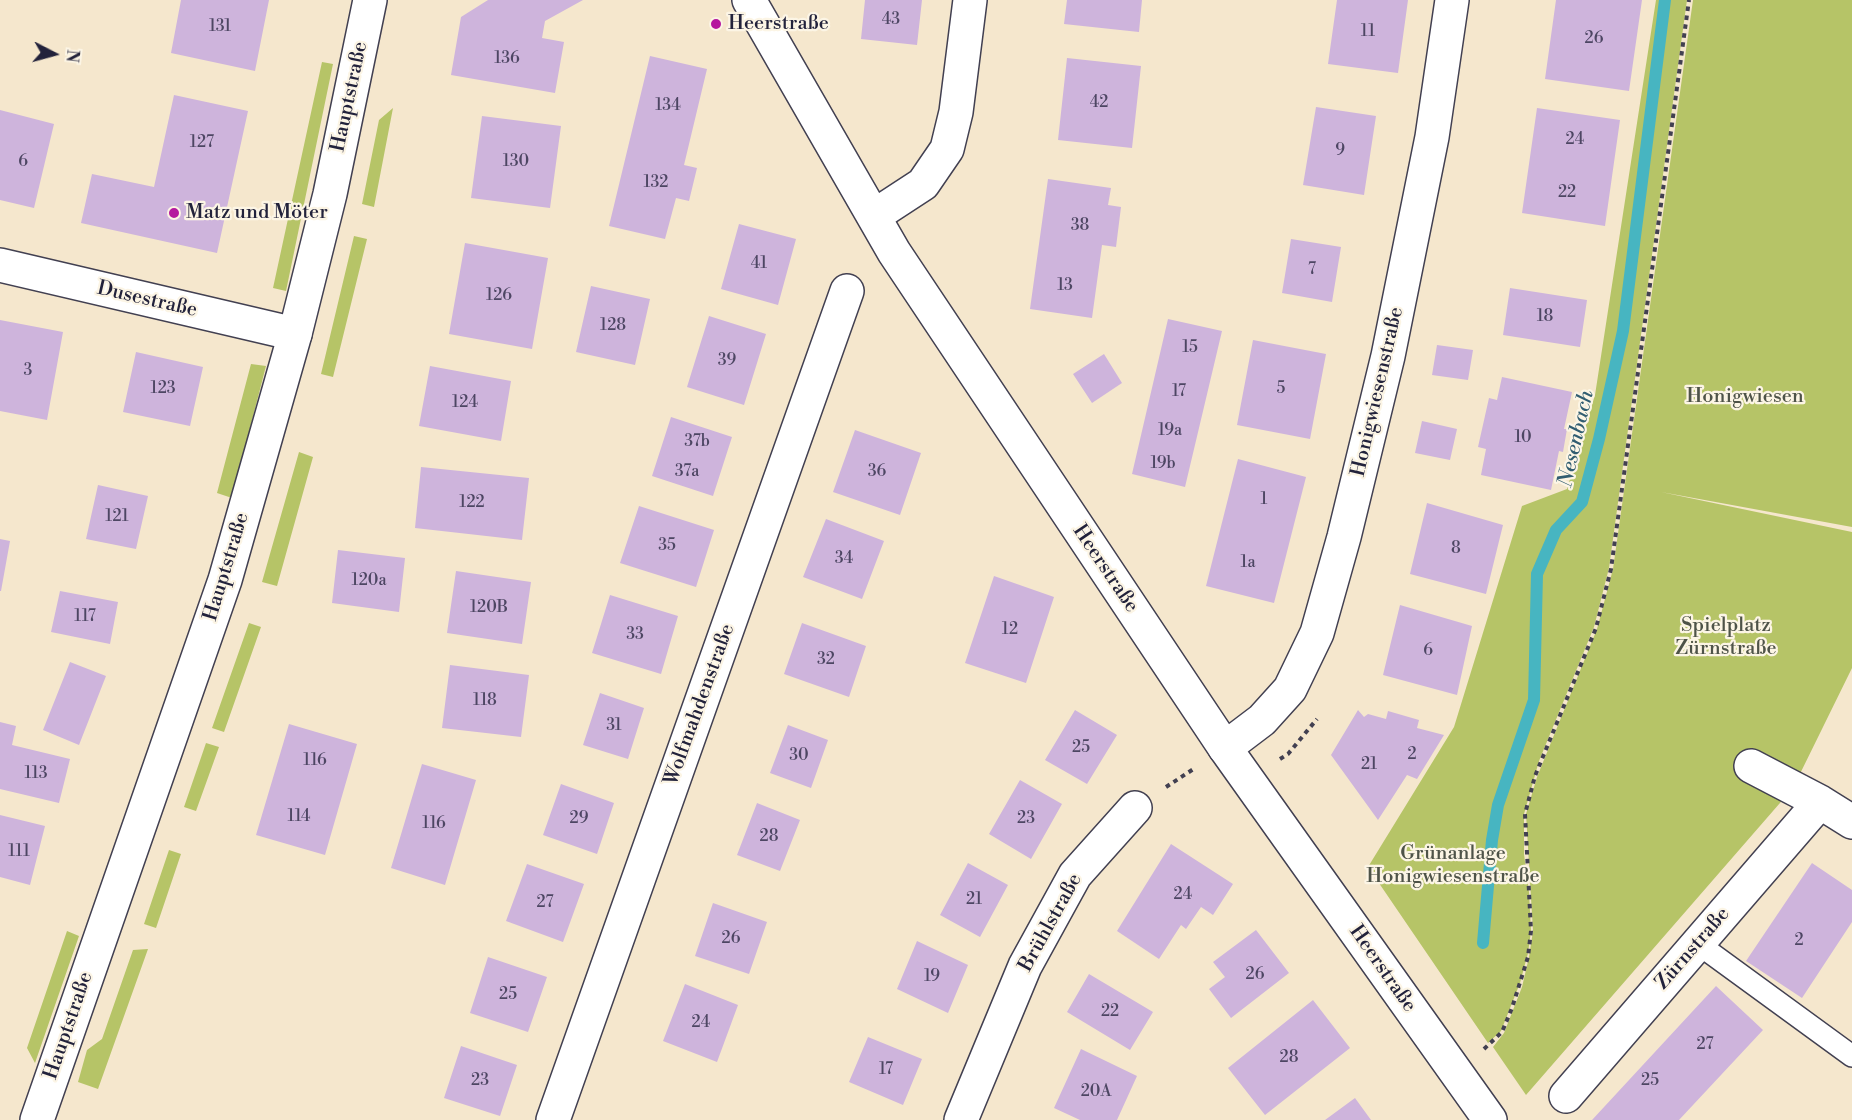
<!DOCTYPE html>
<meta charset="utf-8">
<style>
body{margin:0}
#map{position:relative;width:1852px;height:1120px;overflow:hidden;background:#f5e7cd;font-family:"Libre Bodoni",serif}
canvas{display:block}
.north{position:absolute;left:24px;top:24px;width:60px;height:60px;-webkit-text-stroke:4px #fcf5e5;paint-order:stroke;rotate:96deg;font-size:16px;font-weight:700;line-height:24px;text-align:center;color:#22223b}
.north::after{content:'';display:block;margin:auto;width:21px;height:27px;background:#22223b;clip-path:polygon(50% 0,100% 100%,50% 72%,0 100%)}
</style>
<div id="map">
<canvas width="1852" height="1120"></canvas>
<div class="north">N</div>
</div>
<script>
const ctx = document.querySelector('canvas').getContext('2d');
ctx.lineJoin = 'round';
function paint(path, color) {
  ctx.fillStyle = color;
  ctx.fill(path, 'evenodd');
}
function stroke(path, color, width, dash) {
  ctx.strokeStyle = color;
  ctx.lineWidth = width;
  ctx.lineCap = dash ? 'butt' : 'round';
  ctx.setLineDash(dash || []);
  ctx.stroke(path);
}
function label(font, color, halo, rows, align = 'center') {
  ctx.font = font + ' "Libre Bodoni",serif';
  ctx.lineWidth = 4.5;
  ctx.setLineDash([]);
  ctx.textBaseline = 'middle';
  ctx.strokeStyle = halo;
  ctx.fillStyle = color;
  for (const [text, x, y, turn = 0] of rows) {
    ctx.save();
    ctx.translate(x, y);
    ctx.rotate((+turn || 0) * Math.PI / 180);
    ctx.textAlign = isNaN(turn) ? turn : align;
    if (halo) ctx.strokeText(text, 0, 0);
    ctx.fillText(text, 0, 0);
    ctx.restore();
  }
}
paint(new Path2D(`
 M1656,0H1687L1609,568L1594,627L1539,761L1524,814V854L1529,892L1531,931L1528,953L1520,983L1501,1031L1488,1043L1368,867L1454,727L1522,506L1567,489L1595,395Z
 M1693,0H1852V527L1661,492L1852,532V668L1793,788L1526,1095L1493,1047L1504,1033L1522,987L1529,957L1533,931L1526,814L1537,777L1597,629L1613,569Z
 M322,62L333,64L286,291L273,288Z
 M393,108L374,207L362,204L379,120Z
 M354,236L367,239L333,377L321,374Z
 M251,364L266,366L232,498L217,493Z
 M299,452L313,457L277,586L262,582Z
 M249,623L261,627L224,732L212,728Z
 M206,743L219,747L196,811L184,807Z
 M169,850L181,854L156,928L144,924Z
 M67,931L79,936L35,1063L27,1048Z
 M148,949L98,1089L78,1082L87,1050L102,1039L133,950Z`), '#b6c467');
stroke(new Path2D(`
 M1483,943L1492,840L1498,805L1534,700L1537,574L1556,530L1582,502L1599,439L1623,331L1665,0`), '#47b5c1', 12);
paint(new Path2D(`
 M181,0H269L255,71L171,53Z
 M488,0H583L545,21L542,38L564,42L555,93L451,75L461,17Z
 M865,0H922L917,45L861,39Z
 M1067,0H1142L1139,32L1064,24Z
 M1337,0H1408L1398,73L1328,64Z
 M1556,0H1642L1629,91L1545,79Z
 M650,56L707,69L684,165L697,168L689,201L676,198L665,239L609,226Z
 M1067,58L1141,66L1132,148L1058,140Z
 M174,95L248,111L217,253L81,223L92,174L154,187Z
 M1316,107L1376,116L1364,195L1303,185Z
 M1537,108L1620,120L1605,226L1522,213Z
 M0,110L54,124L34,208L0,200Z
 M482,116L561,126L550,208L471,198Z
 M1048,179L1111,188L1108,205L1121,207L1116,247L1102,245L1092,318L1030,309Z
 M739,224L796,239L778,305L721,289Z
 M1291,239L1341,247L1332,302L1282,293Z
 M465,243L548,258L532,349L449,334Z
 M591,286L650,299L635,365L576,352Z
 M1510,288L1587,300L1580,347L1503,335Z
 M709,316L766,334L744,405L687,387Z
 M1168,319L1222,331L1185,487L1132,474Z
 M0,320L63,332L47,420L0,411Z
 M1253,340L1326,354L1310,439L1237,425Z
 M1437,345L1473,350L1468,380L1432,375Z
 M136,352L203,367L190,426L123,412Z
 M1104,354L1122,383L1092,403L1073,374Z
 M430,366L511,381L501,441L419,426Z
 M1502,377L1572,392L1564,429H1567L1563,452L1559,451L1551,490L1481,475L1486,449L1478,447L1489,398L1497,400Z
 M671,417L732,437L713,496L652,476Z
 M1422,421L1457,429L1450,460L1415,453Z
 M855,430L921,453L900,515L833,492Z
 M1238,459L1306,477L1274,603L1206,586Z
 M421,467L529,478L522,540L415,528Z
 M98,485L148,496L136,549L86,539Z
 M1427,503L1503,525L1486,594L1410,574Z
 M639,506L714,530L696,587L620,563Z
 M826,519L884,541L862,599L803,577Z
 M0,539L10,541L1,591H0Z
 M338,550L405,558L399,612L332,603Z
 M456,571L531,582L522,644L447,633Z
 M994,576L1054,597L1026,683L965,663Z
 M60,591L118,602L110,644L51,632Z
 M610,595L678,616L661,674L592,653Z
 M1400,605L1472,626L1457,695L1383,675Z
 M802,623L866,646L849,697L784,674Z
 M70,662L106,676L79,745L43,730Z
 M450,665L529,675L521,737L442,728Z
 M600,693L644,708L628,759L583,745Z
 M1075,710L1117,735L1087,784L1045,760Z
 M1358,710L1364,717L1368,714L1386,719L1388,711L1419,720L1417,728L1444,735L1417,779L1407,775L1378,820L1331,755Z
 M0,722L16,726L12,745L70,759L59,803L0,789Z
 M289,724L357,744L325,855L256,835Z
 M788,725L828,740L811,788L770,773Z
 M422,764L476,780L445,885L391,868Z
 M1020,780L1062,804L1031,859L989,834Z
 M561,784L614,803L597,854L543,835Z
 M757,803L800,820L780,871L737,855Z
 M0,815L45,826L30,885L0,877Z
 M1171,844L1233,884L1213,915L1201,907L1186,929L1181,925L1159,959L1117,931Z
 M968,863L1008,885L980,937L940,915Z
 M1812,863L1852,890V922L1802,998L1746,961Z
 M527,864L584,884L563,942L506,921Z
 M713,903L767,922L749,974L695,956Z
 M1256,930L1289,973L1231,1018L1209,989L1225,977L1213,962Z
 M917,941L968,965L948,1013L897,989Z
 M488,957L547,977L528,1032L470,1013Z
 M1089,974L1153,1012L1130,1050L1067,1012Z
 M685,984L738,1005L717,1062L663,1041Z
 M1716,986L1763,1030L1679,1120H1592Z
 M1313,1000L1350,1048L1265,1115L1228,1068Z
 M868,1037L922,1059L903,1105L849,1082Z
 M461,1046L517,1065L500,1116L444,1098Z
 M1081,1049L1137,1076L1117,1120H1080L1054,1108Z
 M1355,1098L1371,1120H1325Z`), '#ceb4dc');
const service = new Path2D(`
 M1697,943L1852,1056`);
const minor = new Path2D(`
 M874,216L923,184L947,149L956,112L970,0
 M0,265L295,334
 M1225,748L1262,720L1290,689L1317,633L1344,537L1388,356L1432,137L1452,0
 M1751,766L1820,802L1852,822
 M1566,1096L1820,802
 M553,1120L847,291
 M961,1120L1025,966L1075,875L1135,808`);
const tertiary = new Path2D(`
 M749,0L894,252L1225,748L1490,1120`);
const secondary = new Path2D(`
 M37,1120L225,580L295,334L330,194L370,0`);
stroke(service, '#424051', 24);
stroke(minor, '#424051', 36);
stroke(tertiary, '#424051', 36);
stroke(secondary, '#424051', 36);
stroke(new Path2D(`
 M1280,759L1288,754L1317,719
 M1166,787L1195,768
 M1484,1049L1502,1032L1512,1008L1528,957L1531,931L1525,814L1535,776L1596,628L1611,569L1689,0`), '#424051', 4, [4.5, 4.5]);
stroke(service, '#fff', 21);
stroke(minor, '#fff', 33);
stroke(tertiary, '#fff', 33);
stroke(secondary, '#fff', 33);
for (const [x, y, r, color] of [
 [716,24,6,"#b5179e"],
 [174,213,6,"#b5179e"]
]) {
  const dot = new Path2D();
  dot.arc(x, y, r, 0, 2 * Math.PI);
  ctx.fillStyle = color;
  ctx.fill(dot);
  stroke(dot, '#fcf5e5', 2);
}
label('16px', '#4d4663', null, [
 ["43",891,20],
 ["131",220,27],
 ["11",1368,32],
 ["26",1594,39],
 ["136",507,59],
 ["42",1099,103],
 ["134",668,106],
 ["24",1575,140],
 ["127",202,143],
 ["9",1340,151],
 ["6",23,162],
 ["130",516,162],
 ["132",656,183],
 ["22",1567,193],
 ["38",1080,226],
 ["41",759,264],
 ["7",1312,270],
 ["13",1065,286],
 ["126",499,296],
 ["18",1545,317],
 ["128",613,326],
 ["15",1190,348],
 ["39",727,361],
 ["3",28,371],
 ["123",163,389],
 ["5",1281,389],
 ["17",1179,392],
 ["124",465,403],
 ["19a",1170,431],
 ["10",1523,438],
 ["37b",697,442],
 ["19b",1163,464],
 ["37a",687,472],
 ["36",877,472],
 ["1",1264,500],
 ["122",472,503],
 ["121",117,517],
 ["35",667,546],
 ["8",1456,549],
 ["34",844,559],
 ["1a",1248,563],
 ["120a",369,581],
 ["120B",489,608],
 ["117",85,617],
 ["12",1010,630],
 ["33",635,635],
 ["6",1428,651],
 ["32",826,660],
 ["118",485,701],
 ["31",614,726],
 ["25",1081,748],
 ["2",1412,755],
 ["30",799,756],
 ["116",315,761],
 ["21",1369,765],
 ["113",36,774],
 ["114",299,817],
 ["29",579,819],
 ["23",1026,819],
 ["116",434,824],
 ["28",769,837],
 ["111",19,852],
 ["24",1183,895],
 ["21",974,900],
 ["27",545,903],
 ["26",731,939],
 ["2",1799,941],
 ["26",1255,975],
 ["19",932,977],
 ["25",508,995],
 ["22",1110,1012],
 ["24",701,1023],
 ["27",1705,1045],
 ["28",1289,1058],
 ["17",886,1070],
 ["23",480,1081],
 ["25",1650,1081],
 ["20A",1096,1092]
]);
label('20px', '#22223b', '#fcf5e5', [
 ["Heerstraße",728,24],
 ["Matz und Möter",186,213]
], 'left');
label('20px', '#22223b', '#fcf5e5', [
 ["Hauptstraße",350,97,-78],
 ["Dusestraße",147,300,13],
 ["Honigwiesenstraße",1378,392,-77],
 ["Hauptstraße",227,567,-73],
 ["Heerstraße",1105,569,56],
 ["Wolfmahdenstraße",700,705,-70],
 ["Brühlstraße",1051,923,-61],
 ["Zürnstraße",1693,949,-49],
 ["Heerstraße",1382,969,55],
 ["Hauptstraße",69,1026,-71]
]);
label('20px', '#4e5348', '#fcf5e5', [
 ["Honigwiesen",1745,397],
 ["Spielplatz",1726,626],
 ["Zürnstraße",1726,649],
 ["Grünanlage",1453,854],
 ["Honigwiesenstraße",1453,877]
]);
label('italic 21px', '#315d71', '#fcf5e5', [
 ["Nesenbach",1577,439,-77]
]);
</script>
